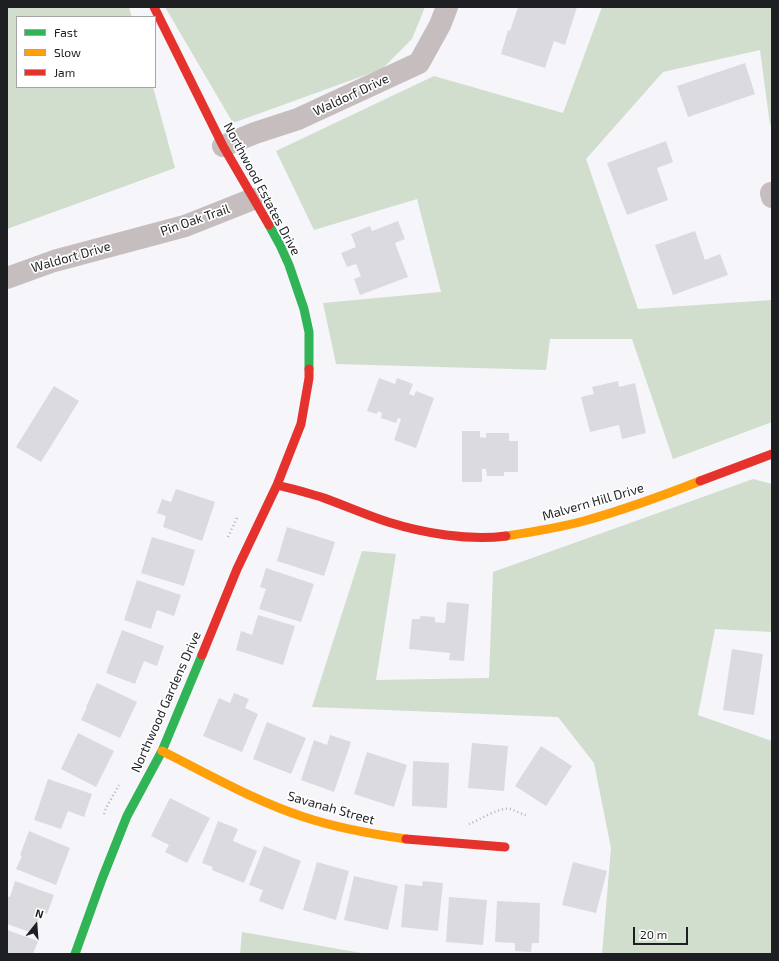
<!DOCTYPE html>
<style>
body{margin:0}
#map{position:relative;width:779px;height:961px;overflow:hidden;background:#f5f5fa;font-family:"Exo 2",sans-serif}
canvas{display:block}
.frame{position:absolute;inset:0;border:8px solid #1e1f23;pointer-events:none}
.legend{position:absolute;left:16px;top:16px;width:140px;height:72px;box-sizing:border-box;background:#fff;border:1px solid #a5a5a7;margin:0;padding:5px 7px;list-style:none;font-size:12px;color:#1e1f23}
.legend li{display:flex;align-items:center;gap:8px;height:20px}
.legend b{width:20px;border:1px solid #a5a5a7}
.north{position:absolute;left:16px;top:905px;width:40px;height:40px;-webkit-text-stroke:3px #fff;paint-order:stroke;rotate:17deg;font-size:11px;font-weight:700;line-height:16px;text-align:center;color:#1e1f23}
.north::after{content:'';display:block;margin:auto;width:14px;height:18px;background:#1e1f23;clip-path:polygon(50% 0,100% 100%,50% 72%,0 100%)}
.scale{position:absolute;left:633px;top:927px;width:55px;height:18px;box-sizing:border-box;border:2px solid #1e1f23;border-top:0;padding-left:5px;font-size:12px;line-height:14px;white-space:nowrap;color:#1e1f23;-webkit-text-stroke:3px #fff;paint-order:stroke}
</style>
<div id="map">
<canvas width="779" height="961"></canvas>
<div class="frame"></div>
<ul class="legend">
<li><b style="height:5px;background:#30b455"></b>Fast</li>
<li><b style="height:5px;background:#ff9f0a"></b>Slow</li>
<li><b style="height:5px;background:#e5322d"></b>Jam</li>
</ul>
<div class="north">N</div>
<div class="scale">20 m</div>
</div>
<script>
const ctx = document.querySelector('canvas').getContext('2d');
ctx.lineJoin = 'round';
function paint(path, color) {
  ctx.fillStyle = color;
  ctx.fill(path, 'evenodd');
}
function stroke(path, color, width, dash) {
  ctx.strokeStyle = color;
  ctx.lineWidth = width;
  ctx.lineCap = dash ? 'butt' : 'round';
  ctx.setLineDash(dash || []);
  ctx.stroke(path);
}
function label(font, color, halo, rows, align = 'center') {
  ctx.font = font + ' "Exo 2",sans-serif';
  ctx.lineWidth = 3.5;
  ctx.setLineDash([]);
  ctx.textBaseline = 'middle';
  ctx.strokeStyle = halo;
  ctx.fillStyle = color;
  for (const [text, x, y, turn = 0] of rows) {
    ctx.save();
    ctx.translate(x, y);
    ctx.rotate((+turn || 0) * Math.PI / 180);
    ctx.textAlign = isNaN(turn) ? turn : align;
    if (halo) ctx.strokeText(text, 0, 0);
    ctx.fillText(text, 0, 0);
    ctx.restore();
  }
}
paint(new Path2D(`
 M7,7H129L132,17H17V87H153L175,168L7,229Z
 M165,7H425L412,39L382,69L233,123Z
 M602,7H772V125H770L760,50L663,72L586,159L638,309L772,300V422L673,459L632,339H550L546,370L336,364L323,303L441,292L417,199L314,230L276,151L434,76L563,113Z
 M753,479L772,484V632L715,629L698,715L772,741V954H602L611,848L594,763L558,717L312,707L362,551L396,554L376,680L489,678L493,572Z
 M242,932L367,954H240Z`), '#d1decd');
paint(new Path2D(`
 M518,7H577L565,45L554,41L545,68L501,54L508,30L510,31Z
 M745,63L755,94L688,117L677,86Z
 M666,141L673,162L657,168L668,200L627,215L607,163Z
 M398,221L405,239L395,243L408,277L360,295L354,279L361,276L356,264L347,267L341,253L356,247L351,234L370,226L372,231Z
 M695,231L705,260L720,254L728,275L673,295L655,245Z
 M379,378L395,384L397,378L413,384L409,394L414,396L416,391L434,398L416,448L394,440L401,419L398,418L396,423L381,418L382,413L378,411L377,414L367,411Z
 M618,381L619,387L635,383L646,433L622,439L619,425L590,432L581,397L594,394L592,387Z
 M54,386L79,401L41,462L16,447Z
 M462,431H480V437L486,438V433H509V441H518V472H504V476H487L486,469H482V482H462Z
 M176,489L215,502L202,541L163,527L166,516L157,513L162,499L171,502Z
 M287,527L335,542L324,576L277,561Z
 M152,537L195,550L184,586L141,573Z
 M266,568L314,584L301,622L259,609L266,589L260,587Z
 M137,580L181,595L174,616L157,610L151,629L124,620Z
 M447,602L469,604L464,661L449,660L450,653L409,649L412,619H420V616L435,617V622L445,623Z
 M258,615L295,626L283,665L236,650L241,631L252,635Z
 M122,630L164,646L157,666L144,661L135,684L106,673Z
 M732,649L763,654L754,715L723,710Z
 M97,683L137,702L120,738L81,720L87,707H86Z
 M234,693L249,699L245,708L258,714L242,752L203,736L219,698L230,703Z
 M267,722L306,738L291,774L253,759Z
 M78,733L114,751L96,787L61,769Z
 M330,735L351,742L334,792L301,780L314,740L327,745Z
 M472,743L508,746L504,791L468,788Z
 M541,746L572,766L546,806L515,786Z
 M367,752L407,765L394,807L354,794Z
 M413,761L449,763L447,808L412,806Z
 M48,779L92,794L84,817L68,811L61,829L34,820Z
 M170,798L210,818L187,863L165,852L169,845L151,836Z
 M218,821L238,829L233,841L257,851L244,883L212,870L213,867L202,863Z
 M29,831L70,848L56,885L16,869L22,856L20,855Z
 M264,846L301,861L283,910L259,901L263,890L249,885Z
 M317,862L349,871L336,920L303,910Z
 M573,862L607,871L596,913L562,905Z
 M354,876L398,886L388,930L344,920Z
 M15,881L54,895L47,914L38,910L37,912L41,913L33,933L7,924V896L10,897Z
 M423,881L443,883L438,931L401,927L405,884L422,886Z
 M449,897L487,900L483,945L446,942Z
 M497,901L540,903L539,943H532L531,952L515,951V943L495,942Z
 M7,930L38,941L33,954H7Z`), '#dbdbdf');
stroke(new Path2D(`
 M228,537L237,518
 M104,814L106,808L119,785
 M469,824C480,820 498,807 510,809C516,811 522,814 528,816`), '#b8b4b5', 2.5, [1, 3]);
stroke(new Path2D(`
 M223,146L255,133L298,119L419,63L440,25L447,7
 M771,193L772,197
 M7,278L54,261L185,226L253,199`), '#c5bdbe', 22);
stroke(new Path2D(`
 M269,225L280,245L289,265L304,309L309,332V369
 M75,954L102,879L127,816L162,751L202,655`), '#30b455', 9);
stroke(new Path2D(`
 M506,536C532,532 558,528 584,521C623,510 662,496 700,481
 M162,751C208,774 255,801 304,817C337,828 371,834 406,839`), '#ff9f0a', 9);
stroke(new Path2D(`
 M154,7L223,146L269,225
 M700,481L772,454
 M277,485C293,489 309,493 324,498C346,506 366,515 388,522C423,533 468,541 506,536
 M202,655L237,569L277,485L301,424L309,378V369
 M406,839L505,847`), '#e5322d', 9);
label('13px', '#1e1f23', '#fff', [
 ["Waldorf Drive",351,95,-25],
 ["Northwood Estates Drive",262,189,62],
 ["Pin Oak Trail",195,220,-19],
 ["Waldort Drive",71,257,-16],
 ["Malvern Hill Drive",593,502,-16],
 ["Northwood Gardens Drive",166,702,-66],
 ["Savanah Street",331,808,16]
]);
</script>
